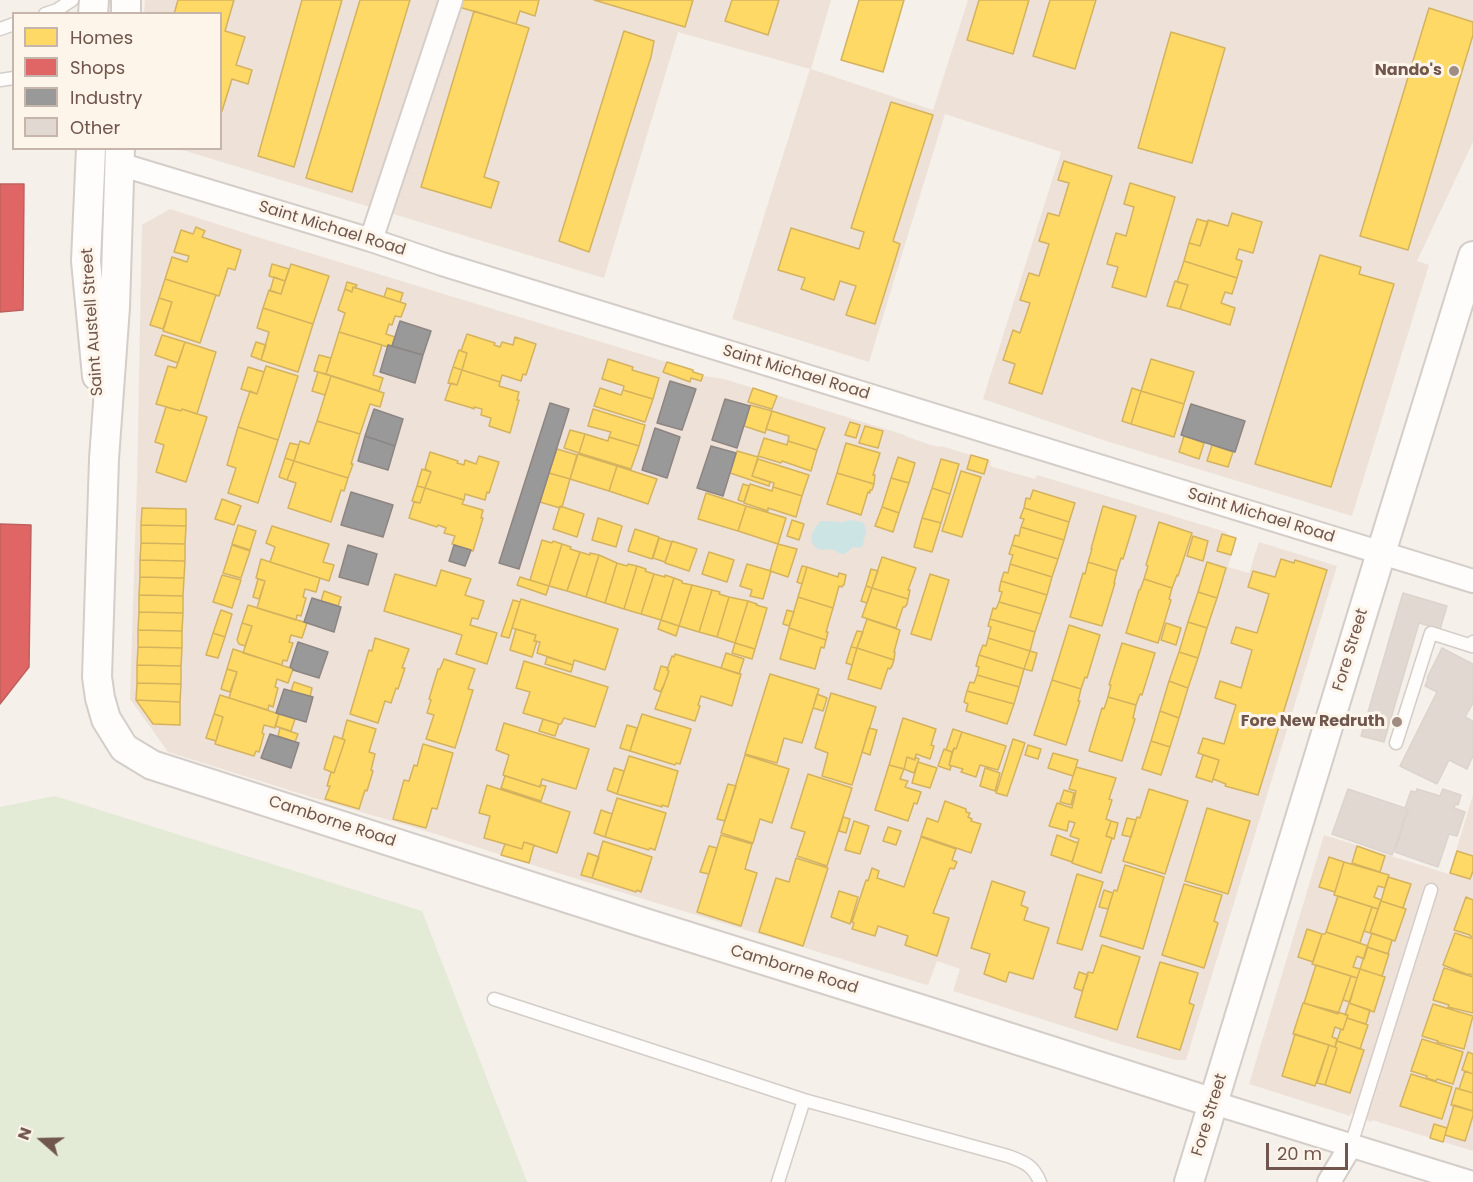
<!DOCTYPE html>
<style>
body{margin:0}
#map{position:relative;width:1473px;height:1182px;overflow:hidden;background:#f5f0ea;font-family:Poppins,sans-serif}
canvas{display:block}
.legend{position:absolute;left:12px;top:12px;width:210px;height:138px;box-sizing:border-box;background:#fdf4ea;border:2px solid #c5b5ab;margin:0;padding:8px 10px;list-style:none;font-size:18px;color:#70564c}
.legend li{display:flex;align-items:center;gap:12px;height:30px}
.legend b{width:30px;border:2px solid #c5b5ab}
.north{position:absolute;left:12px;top:1110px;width:60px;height:60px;-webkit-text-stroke:4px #fdf4ea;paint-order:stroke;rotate:290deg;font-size:16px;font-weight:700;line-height:24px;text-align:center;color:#70564c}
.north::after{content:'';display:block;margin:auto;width:21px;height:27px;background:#70564c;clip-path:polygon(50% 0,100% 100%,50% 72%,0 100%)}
.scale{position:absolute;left:1266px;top:1143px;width:82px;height:27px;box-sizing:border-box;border:3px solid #70564c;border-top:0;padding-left:8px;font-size:18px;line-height:21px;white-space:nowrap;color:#70564c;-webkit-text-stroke:4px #fdf4ea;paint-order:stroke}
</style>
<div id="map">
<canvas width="1473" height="1182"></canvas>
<ul class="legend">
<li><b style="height:16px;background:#ffd966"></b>Homes</li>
<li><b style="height:16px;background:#e06666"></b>Shops</li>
<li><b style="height:16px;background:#999"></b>Industry</li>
<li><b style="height:16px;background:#e1d8d2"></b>Other</li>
</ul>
<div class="north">N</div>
<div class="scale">20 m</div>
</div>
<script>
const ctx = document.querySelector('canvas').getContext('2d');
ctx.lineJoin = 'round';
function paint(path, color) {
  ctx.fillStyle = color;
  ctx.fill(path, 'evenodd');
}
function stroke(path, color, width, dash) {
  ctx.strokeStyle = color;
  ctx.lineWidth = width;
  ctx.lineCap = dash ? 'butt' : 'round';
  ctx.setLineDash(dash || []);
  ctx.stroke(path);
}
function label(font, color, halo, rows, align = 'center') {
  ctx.font = font + ' Poppins,sans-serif';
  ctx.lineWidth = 6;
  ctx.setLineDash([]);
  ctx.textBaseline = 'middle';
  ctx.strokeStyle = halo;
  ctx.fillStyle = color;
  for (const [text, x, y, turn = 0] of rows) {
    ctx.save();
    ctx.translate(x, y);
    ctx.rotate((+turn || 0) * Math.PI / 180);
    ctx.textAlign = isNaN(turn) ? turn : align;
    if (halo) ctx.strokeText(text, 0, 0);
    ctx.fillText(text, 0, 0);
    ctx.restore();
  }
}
paint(new Path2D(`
 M145,0H831L811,69L933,110L968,0H1473V142L1417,261L1429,265L1352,516L1103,440L983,399L1061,152L945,114L869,362L732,319L810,69L678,32L604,278L179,149L220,148V14H144Z
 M170,209L254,236L693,370V372L704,376L724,379L905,435V436L931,445L940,447L941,446L988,460L991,461L990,465L993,467L1035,479L1037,475L1226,532L1228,536L1236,538L1228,567L1249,573L1259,542L1337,566L1186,1060H1176L1123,1045L953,991L960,969L937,961L928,985L924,984L561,874L439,835L314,798L168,752L130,699L137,480L142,225Z
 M1473,795V1151L1372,1120L1371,1122L1366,1120L1367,1118L1351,1113L1350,1116L1249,1084L1324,835L1449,874Z`), '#eee2d8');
paint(new Path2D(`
 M55,796L422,911L527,1182H0V807Z`), '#e3ead5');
paint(new Path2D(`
 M850,520L862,522C868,529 867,533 863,541L864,544L860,548C849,544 851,553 843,554C837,554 838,551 834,550C829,548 824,551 819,549C805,543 813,528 821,521L842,522Z`), '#cce4e4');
const homes = new Path2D(`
 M178,0H234L225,31L245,37L236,65L252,70L248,84L232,79L222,111H220V14H174Z
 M302,0H342L294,167L258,156Z
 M360,0H410L352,192L306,178Z
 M461,0H539L535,16L520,11L516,24L459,7Z
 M594,0H693L685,27Z
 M732,0H779L768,35L725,21Z
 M859,0H904L883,72L841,60Z
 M979,0H1029L1013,54L967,40Z
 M1050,0H1096L1075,69L1033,56Z
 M1429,8L1473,22V35L1408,250L1360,236Z
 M474,11L529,28L484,177L499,182L491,208L421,187Z
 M624,31L654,41L651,57L589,252L559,241Z
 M1171,32L1225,48L1192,163L1138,148Z
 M891,102L933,115L893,241L900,244L875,324L846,315L856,286L840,281L834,300L801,289L805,278L778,270L791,228L859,249L864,232L851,228Z
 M1064,161L1112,176L1042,394L1009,383L1015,364L1003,360L1013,330L1020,333L1030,303L1020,300L1029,273L1039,276L1049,244L1039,241L1048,213L1059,216L1069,183L1058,180Z
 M1130,183L1175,197L1146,297L1112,287L1118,267L1107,264L1116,233L1126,236L1134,207L1124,204Z
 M1232,213L1262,222L1253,253L1239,249L1236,259L1242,261L1237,278L1184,261L1189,243L1200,246L1208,220L1228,226Z
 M1197,219L1208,222L1200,246L1189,243Z
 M196,227L205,231L202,237L241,250L235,270L228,268L219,296L165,279L172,257L187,262L189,256L174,252L181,230L193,234Z
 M1320,255L1361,267L1359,274L1394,284L1331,487L1255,464Z
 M1184,261L1237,278L1232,294L1225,292L1221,303L1235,308L1230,325L1180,309L1188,285L1177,282Z
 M272,264L289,269L285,281L269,276Z
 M291,264L329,276L313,324L263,308L269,290L281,294Z
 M274,277L285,281L281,294L270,291Z
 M165,279L216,295L200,343L163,331L172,302L159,298Z
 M1175,281L1188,285L1180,309L1167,306Z
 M347,282L357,285L355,288L353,287L352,292L345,289Z
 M353,287L406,304L401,317L395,316L392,325L389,324L386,334L395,337L392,346L388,345V347L339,332L345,313L338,310L345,289L352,292Z
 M387,288L403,293L400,302L384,297Z
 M159,298L172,302L163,329L150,325Z
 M263,308L313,324L298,372L261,360L269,332L257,328Z
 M339,332L382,345L373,375L383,378L379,391L326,374Z
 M467,334L495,343L494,345L500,347L502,342L513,345L515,337L536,344L526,375L523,374L521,381L502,375L500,382L462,370L467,353L461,351Z
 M162,335L185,342L178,363L155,355Z
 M185,342L216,352L197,414L182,409L181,411L156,404L168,366L176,368Z
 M256,342L266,345L261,360L251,356Z
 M459,350L467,353L462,370L453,367Z
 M319,355L331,358L326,374L314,371Z
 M608,359L633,367L632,370L659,378L653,399L623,390L624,386L602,379Z
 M1151,359L1194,372L1184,404L1141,391Z
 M667,362L693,370V372L703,375L701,381L691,378L690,382L663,372Z
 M266,366L298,376L278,440L238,427L250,391L257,394Z
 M248,367L264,372L257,394L241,389Z
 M453,367L462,370L457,385L448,383Z
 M462,370L500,382L499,386L519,392L517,400H519L510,433L489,426L491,418L481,415L482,409L474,407V409L472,408L445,400L451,383L457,385Z
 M318,372L331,376L325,395L312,391Z
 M331,376L384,393L380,407L370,404L360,434L317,421Z
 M600,388L621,395L623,390L653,399L645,422L594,406Z
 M753,388L777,396L772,409L748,402Z
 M1132,388L1141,391L1131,424L1122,421Z
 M1141,391L1184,404L1174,437L1131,424Z
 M750,405L772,411L765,433L744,426Z
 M166,407L181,411L182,409L207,417L186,482L156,472L164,445L155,442Z
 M593,409L645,425L639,446L609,437L611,432L588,426Z
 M772,411L825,428L817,450L788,441L789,436L766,429Z
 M317,421L360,434L351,464H353L348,478L294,461L300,441L309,444Z
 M850,422L860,425L856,438L845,435Z
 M865,426L883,431L878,448L859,443Z
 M238,427L278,440L258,503L228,493L236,468L227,465Z
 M570,430L585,434L579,453L564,448Z
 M585,434L608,441L609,437L639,446L631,469L579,453Z
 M1184,436L1204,443L1199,459L1179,452Z
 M764,438L787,445L788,441L817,450L811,471L782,461L781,463L758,456Z
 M290,443L299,445L294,461L285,458Z
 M846,443L880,453L873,475H875L874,484L837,473Z
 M1212,445L1233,452L1228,467L1207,461Z
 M557,449L577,455L570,479L549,473Z
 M737,451L758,457L752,476L770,482L769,486L730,473Z
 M430,452L458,461L457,463L464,465L465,460L476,464L479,456L499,462L489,493L487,492L485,500L465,494L464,500L425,488L431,472L425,469Z
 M578,454L617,466L609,491L570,479Z
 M971,455L988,460L984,474L967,469Z
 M898,457L915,463L909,483L891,478Z
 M285,458L294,461L287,480L279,477Z
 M758,459L809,475L802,496L773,487L774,483L752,476Z
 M941,459L959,464L950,494L932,488Z
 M294,461L348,478L344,491L341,490L331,522L288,508L296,483L287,480Z
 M617,466L657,479L648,504L609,491Z
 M422,469L431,472L425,488L417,486Z
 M961,471L981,477L962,537L942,531Z
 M549,473L570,479L562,507L560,506V508L540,502Z
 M837,473L874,484L872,490H870V493L868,492L861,515L827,504Z
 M891,478L909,483L899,513L882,507Z
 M743,484L749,486L744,502L738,500Z
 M750,484L772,491L773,487L802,496L796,517L768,508V511L744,503Z
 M417,486L425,488L420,503L412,501Z
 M425,488L464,500L462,504L483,510L481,518H483L473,551L452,544L455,536L444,533L446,528L438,525L437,527L409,518L414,502L420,503Z
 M932,488L950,494L941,523L922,518Z
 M1033,490L1075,503L1069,522L1024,508L1026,498L1030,499Z
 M706,493L746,506L738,531L698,519Z
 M222,499L241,506L234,525L215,519Z
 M560,506L584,514L577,537L553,529Z
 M746,506L786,518L778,544L738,531Z
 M1103,506L1136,516L1123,559L1121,558L1117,571L1088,562L1092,549H1091Z
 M882,507L899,513L893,532L875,526Z
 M142,508L186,509V526L141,525Z
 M1024,508L1069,522L1064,540L1021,527L1024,519L1020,518Z
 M598,518L622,526L616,547L592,540Z
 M922,518L941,523L932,552L914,547Z
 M792,520L804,524L799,540L787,536Z
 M1159,522L1192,533L1178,576L1177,575L1172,588L1144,579L1148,566L1146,565Z
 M141,525L186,526L185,544L141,543Z
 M238,525L256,531L250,550L232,544Z
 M272,526L329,544L323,562L334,565L329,581L270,562L275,547L266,543Z
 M1021,527L1064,540L1058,559L1012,545L1015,535L1019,536Z
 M635,529L659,537L652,559L628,551Z
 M1222,534L1236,538L1231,555L1217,551Z
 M1193,536L1208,541L1203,561L1187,556Z
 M659,538L672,542L665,562L653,558Z
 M542,540L552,543L553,541L562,544L549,586L530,580Z
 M672,541L697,549L689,571L665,563Z
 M141,543L185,544V561L140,560Z
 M562,544L571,547L570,549L580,552L567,591L549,586Z
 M778,544L797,549L788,577L770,571Z
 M232,545L250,551L241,578L223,573Z
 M1012,545L1058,559L1052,577L1010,564L1013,555L1009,554Z
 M580,552L590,555V553L599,555L586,597L567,591Z
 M709,552L734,560L727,582L702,574Z
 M599,555L617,563L605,603L586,597Z
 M882,557L916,568L908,590H910L908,599L872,588Z
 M261,559L320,578L316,592L305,589L303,597L306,598L301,616L297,615L296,620L257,608L265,581L256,578Z
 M1281,559L1294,563L1295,560L1327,570L1258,795L1225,786L1226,784L1213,779L1219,760L1198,753L1203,738L1224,744L1227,734L1236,705L1215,698L1220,681L1241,688L1252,650L1231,643L1236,627L1257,633L1263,614L1269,594L1248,587L1253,571L1275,577Z
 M140,560L185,561L184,578L140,577Z
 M1088,562L1117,571L1114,583H1115L1102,626L1070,617L1083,573L1085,574Z
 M1207,562L1226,568L1217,598L1198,592Z
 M617,563L627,566L628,564L637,566L624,609L605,603Z
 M747,564L771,571L763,599L750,596L752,590L740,586Z
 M1010,564L1052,577L1047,595L1001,581L1004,572L1008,573Z
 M637,566L646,569L645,571L654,574L641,614L624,609Z
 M802,566L807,567L802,584L797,582Z
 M807,567L838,577L839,573L846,575L844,585H843L842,587L839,586L833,608L798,597Z
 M871,569L878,571L872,588L866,586Z
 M441,570L471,579L465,595L484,601L478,619L472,618L470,625L497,633L487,664L456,654L462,635L384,611L395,574L436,586Z
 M654,574L665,577V575L674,578L661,620L641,614Z
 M930,574L949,580L931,640L911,634Z
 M222,575L241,580L232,608L213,602Z
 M140,577L184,578L183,596L139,595Z
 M520,577L549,586L546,595L517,585Z
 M674,578L682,581V583L692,585L679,626L661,620Z
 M258,579L265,581L259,599L253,597Z
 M1144,579L1172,588L1169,599L1171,600L1158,643L1126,633L1139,590H1140Z
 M1001,581L1047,595L1041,614L999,602L1002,592L999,591Z
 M692,585L712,590L699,632L679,626Z
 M866,586L872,588L867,603L861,601Z
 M872,588L908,599L907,604L905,607H903L896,628L862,617Z
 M712,590L720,592L719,594L729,597L717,637L699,632Z
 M324,591L341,597L338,606L321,601Z
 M1198,592L1217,598L1207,628L1188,622Z
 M139,595L183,596V613L139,612Z
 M729,597L748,601L735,643L717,637Z
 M798,597L833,608L826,632H828L826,640L789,628Z
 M521,599L618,629L605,670L574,660L573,665L537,653L540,642L534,641L536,635L512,628Z
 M513,600L520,602L509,638L501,636Z
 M748,601L757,604L756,605L767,608L755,649L735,643Z
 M999,602L1041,614L1035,632L990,619L993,608L996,609Z
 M248,605L307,623L302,638L291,635L289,642L293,643L287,661L283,660L282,665L243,653L252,626L242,623Z
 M221,610L232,614L225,637L213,633Z
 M787,610L794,612L789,626L783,624Z
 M139,612L183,613L182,631L138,630Z
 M867,619L900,630L894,652H895L894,660L857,648Z
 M990,619L1035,632L1030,651L988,638L991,627L988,626Z
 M661,620L679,626L676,636L658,629Z
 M1188,622L1207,628L1198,658L1179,652Z
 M242,623L252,626L245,646L239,644L237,640Z
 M1166,623L1181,628L1176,645L1161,640Z
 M1069,625L1100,635L1087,678L1085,677L1081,689L1052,680Z
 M789,628L826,640L824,648L821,647L815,669L780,659Z
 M516,629L536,635L534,641H537L532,657L510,650Z
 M138,630L182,631V648L138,647Z
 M857,631L863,632L857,648L851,647Z
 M213,633L225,637L218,658L206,655Z
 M375,638L409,649L402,668H405L398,689L396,688L391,703L385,701L378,723L350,714L369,650L372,651Z
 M988,638L1030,651L1024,669L979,655L983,645L986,646Z
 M735,643L755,649L752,659L732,653Z
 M1122,643L1155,653L1142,695L1140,694L1136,705L1108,697L1111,685H1109Z
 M138,647L182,648L181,666L137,665Z
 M851,647L857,648L852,665L846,663Z
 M857,648L894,660L892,666L890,669L888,668L881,689L848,679Z
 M233,649L293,669L288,683L277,679L275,687L278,688L273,707L269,705L268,710L229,698L237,672L227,669Z
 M1030,651L1037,653L1032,671L1024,669Z
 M1179,652L1198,658L1188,688L1169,681Z
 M726,653L744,659L739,674L721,668Z
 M675,654L741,674L732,706L701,696L698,705L700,706L695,721L655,709L669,671L667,670L672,656L674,657Z
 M979,655L1024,669L1019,687L977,675L979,667L976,666Z
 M547,657L573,665L571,672L545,664Z
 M444,659L475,669L468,689L473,690L455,748L426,739L434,715L427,713L431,700L429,699L438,669H440Z
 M524,661L608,687L595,727L564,718L561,724H559L523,713L530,692L516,688Z
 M137,665L181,666V684L137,683Z
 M661,666L668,668L667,670L669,671L663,688H662L661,692L654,689Z
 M227,669L237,672L230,692L221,689Z
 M770,674L819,689L802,743L784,738L777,763L745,754Z
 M977,675L1019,687L1014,704L967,691L970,682L974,683Z
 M1052,680L1081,689L1078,701H1080L1066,745L1034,735Z
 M1169,681L1188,688L1179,718L1160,711Z
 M294,682L312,688L310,697L291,691Z
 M137,683L181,684L180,702L136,700Z
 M967,691L1014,704L1007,724L966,711L968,704L964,702Z
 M831,693L876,707L852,785L822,776L828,753L815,748Z
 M817,694L827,698L823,711L813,708Z
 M220,695L279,714L275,728L264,725L262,733L264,734L259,752L256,751L254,756L215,744L223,717L214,714Z
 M1108,697L1136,705L1133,718L1135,719L1122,761L1089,751L1102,708L1104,709Z
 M136,700L180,702V725L153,724Z
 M1160,711L1179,718L1170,747L1151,741Z
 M214,714L223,717L216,741L206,738Z
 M279,714L295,719L291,731L275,726Z
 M642,714L691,729L680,764L676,763L675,765L630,751Z
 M903,718L936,729L931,745L934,746L930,759L916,754L915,760L907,757L904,769L889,765Z
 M543,719L559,724L555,736L539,731Z
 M347,720L376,729L369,752L375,754L371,770L373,771L367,791L365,790L359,809L325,799L330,786H327L331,772L334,773L345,740L342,739Z
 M504,723L589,749L576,789L542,779L540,787L503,775L509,755L496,750Z
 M627,725L637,728L630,751L620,748Z
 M280,728L298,734L295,742L278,736Z
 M869,728L877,730L870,755L862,752Z
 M953,729L962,732L956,749L954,748L952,752L946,750Z
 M962,732L1006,746L998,770L980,765L976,777L961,772L963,769L949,765L954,748L956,749Z
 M334,736L345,740L334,773L324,769Z
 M1013,739L1025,743L1007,796L996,793Z
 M1151,741L1170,747L1161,775L1142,769Z
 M423,744L453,753L437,809L432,808L426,828L393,819L404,780L409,781L414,765L417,766Z
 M1028,745L1041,749L1038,759L1025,755Z
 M944,749L952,752L949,765L951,766L950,770L938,766Z
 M1053,753L1078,760L1073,776L1048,768Z
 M745,755L789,769L772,823L760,819L753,843L721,833Z
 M1203,755L1219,760L1212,782L1196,777Z
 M629,756L678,771L668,807L662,805V807L617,794Z
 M907,757L915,760V757L919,759L914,773L904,769Z
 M918,762L937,768L930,788L912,783Z
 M889,765L904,769L900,779L908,781L905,787L921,792L917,804L914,803L908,821L875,810Z
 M1076,767L1116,778L1109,799L1112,800L1106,819L1111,821L1106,836L1112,838L1101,873L1072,863L1079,839L1070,836L1075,823L1069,821L1067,831L1049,826L1057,803L1072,808L1076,791L1069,789Z
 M614,768L624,771L617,794L607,790Z
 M985,768L1000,773L995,791L980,786Z
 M808,774L852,788L827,866L797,856L805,832L791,828Z
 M505,776L540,787V785L546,786L541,801L501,788Z
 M728,784L736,786L725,821L717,819Z
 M487,785L570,812L557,853L524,842L522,849L484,838L490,816L479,813Z
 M1149,789L1188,801L1165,874L1123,861L1136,820L1137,817L1140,818Z
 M1064,790L1074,793L1071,805L1060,802Z
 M617,798L666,813L655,850L650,848L649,850L605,837Z
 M945,801L966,809V812L970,813L968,817L972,819L971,821L981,824L971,853L921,836L927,818L938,822Z
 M1207,808L1250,821L1228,894L1185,881Z
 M601,810L612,814L605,837L594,833Z
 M843,817L850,819L846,833L839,831Z
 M1127,818L1136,820L1131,837L1122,835Z
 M854,821L869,826L860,854L845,850Z
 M1111,821L1118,823L1114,839L1106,836Z
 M888,827L901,831L896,845L883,841Z
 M721,835L752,844L745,869L757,873L741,926L697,912Z
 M1057,835L1078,843L1072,862L1051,855Z
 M921,837L956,849L952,860L957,862L954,869L950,868L933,913L949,918L937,956L905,945L908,936L878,926L875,936L852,929L854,923L852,922L866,880L868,881L872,868L879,871L877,878L904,887Z
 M603,841L652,857L641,892L637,890L636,892L592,878Z
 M524,842L534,845L529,863L501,855L505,844L522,849Z
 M709,846L717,848L709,874L700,872Z
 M1357,846L1385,856L1380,872L1352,863Z
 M1457,851L1473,856V871L1470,879L1450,873Z
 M588,853L599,857L592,878L581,875Z
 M1329,857L1344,862L1335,892L1319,887Z
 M796,858L828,868L803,946L759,932L776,878L789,882Z
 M1344,862L1389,875L1385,888L1378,886L1374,897L1381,900L1378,909L1334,895Z
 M1125,865L1164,877L1143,949L1100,936L1113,893L1114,890L1117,891Z
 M1077,874L1103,882L1082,950L1057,943Z
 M1388,877L1411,884L1403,908L1381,901Z
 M992,881L1025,892L1021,905L1028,908L1024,920L1049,928L1033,979L1009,972L1006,982L984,974L990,954L971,948Z
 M1184,884L1222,895L1214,921L1218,923L1204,968L1162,955Z
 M1104,890L1113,893L1108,909L1099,907Z
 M839,891L858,897L850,924L831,917Z
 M1338,896L1372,907L1360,943L1326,932Z
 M1466,897L1473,900V937L1470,936V935L1454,930Z
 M1381,901L1406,909L1395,941L1370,933Z
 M1372,907L1378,909L1370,933L1364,931Z
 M1307,929L1322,934L1313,962L1298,957Z
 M1326,932L1368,946L1364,959L1357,956L1353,967L1360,969L1357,978L1312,964L1322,934H1325Z
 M1372,933L1392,940L1388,954L1367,947Z
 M1455,933L1473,939V975L1469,974V975L1443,965Z
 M1102,945L1140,957L1117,1030L1075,1017L1088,972L1093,973Z
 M1367,947L1389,954L1382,976L1360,969Z
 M1160,962L1198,973L1189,1003L1194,1005L1180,1050L1137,1037Z
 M1316,965L1351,976L1338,1014L1304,1003Z
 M1444,968L1473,977V1013L1448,1007L1449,1005L1433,1000Z
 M1360,969L1385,977L1374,1012L1349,1003Z
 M1079,972L1088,975L1082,991L1074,988Z
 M1351,976L1357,978L1350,1002L1343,1000Z
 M1303,1003L1348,1015L1343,1030L1335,1027L1332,1037L1337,1039L1335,1047L1293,1034Z
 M1349,1003L1370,1010L1366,1024L1347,1018L1348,1015H1345Z
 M1433,1004L1473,1016L1464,1049L1437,1042L1438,1041L1422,1036Z
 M1347,1018L1368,1025L1360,1049L1337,1041L1341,1029L1343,1030Z
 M1295,1034L1329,1045L1315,1086L1282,1076Z
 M1422,1039L1463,1052L1453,1084L1437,1079L1436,1081L1426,1078L1427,1076L1411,1071Z
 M1337,1041L1364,1050L1350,1093L1325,1085L1337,1048L1335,1047Z
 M1329,1045L1337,1048L1325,1085L1317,1083Z
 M1468,1052L1473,1054V1074L1462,1070Z
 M1465,1071L1473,1074V1093L1459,1089Z
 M1411,1074L1452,1087L1442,1119L1400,1106Z
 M1456,1088L1473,1093V1111L1451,1105Z
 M1454,1105L1473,1111V1116L1465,1141L1445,1135Z
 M1434,1124L1447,1128L1443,1142L1430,1138Z`);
paint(homes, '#ffd966');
stroke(homes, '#d4b25e', 1.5);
const shops = new Path2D(`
 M0,184H24L23,310L0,312Z
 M0,524L31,525L29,667L0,704Z`);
paint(shops, '#e06666');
stroke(shops, '#be615e', 1.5);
const industry = new Path2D(`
 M400,321L431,331L423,355L392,346Z
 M388,345L423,355L415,383L380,372Z
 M670,381L696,389L682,430L657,423Z
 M725,399L750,406L737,448L712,440Z
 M550,403L569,409L519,569L499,563Z
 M1191,404L1245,421L1235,452L1181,435Z
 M374,409L403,419L395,446L365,436Z
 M655,428L680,437L667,478L642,470Z
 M365,436L395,446L388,470L358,461Z
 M711,446L736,453L723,496L697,488Z
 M351,492L393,505L383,537L341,525Z
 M348,545L377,554L368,585L339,577Z
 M454,545L471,550L465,566L449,561Z
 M312,598L341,607L334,632L304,622Z
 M298,642L328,652L319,678L293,670V669L290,667Z
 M284,689L313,697L306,722L276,713Z
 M270,734L299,743L291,768L261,758Z`);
paint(industry, '#999');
stroke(industry, '#8d8582', 1.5);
const building = new Path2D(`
 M1403,593L1447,606L1440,629L1419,623L1384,742L1361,736Z
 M1442,648L1473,664V703L1465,717L1473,721V756L1467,769L1449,760L1437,784L1400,766L1437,692L1425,686L1428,679L1427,678Z
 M1348,789L1408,809L1392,855L1332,834Z
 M1417,789L1440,796L1443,789L1461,795L1458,805L1455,804L1454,808L1465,812L1457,836L1449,834L1438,867L1395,852L1408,809L1405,808L1411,791L1416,792Z`);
paint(building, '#e1d8d2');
stroke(building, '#ddd3cd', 1.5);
const service = new Path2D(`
 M45,14L57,10L72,0
 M0,29L14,24
 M0,80L14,78
 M1396,743L1431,633L1472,646L1473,642
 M494,999L804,1100L1008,1156C1024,1162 1033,1165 1040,1182
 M1351,1145L1431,890
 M778,1182L804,1100`);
const minor = new Path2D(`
 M119,164L371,240L442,264L1473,581
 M371,240L451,0
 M1214,1103L1469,1182
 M1329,1182L1351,1145`);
const tertiary = new Path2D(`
 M93,14L94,0
 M126,14V0
 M91,148L86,261L97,376
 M120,148L115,307L104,459L97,677L100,698L106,719L124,748L152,765L645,923L933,1013L1214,1103
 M1189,1182L1381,553L1473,256`);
stroke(service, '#d4cdc8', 15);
stroke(minor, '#d4cdc8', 26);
stroke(tertiary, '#d4cdc8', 32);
stroke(service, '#fefdfc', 12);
stroke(minor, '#fefdfc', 22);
stroke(tertiary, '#fefdfc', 28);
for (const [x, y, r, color] of [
 [1454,71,6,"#9f8c83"],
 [1397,722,6,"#9f8c83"]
]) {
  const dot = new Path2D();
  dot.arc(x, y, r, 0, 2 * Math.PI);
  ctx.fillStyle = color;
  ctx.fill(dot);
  stroke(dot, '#fdf4ea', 2);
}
label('bold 16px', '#70564c', '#fdf4ea', [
 ["Nando's",1442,71],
 ["Fore New Redruth",1385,722]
], 'right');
label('16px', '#70564c', '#fdf4ea', [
 ["Saint Michael Road",332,229,17],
 ["Saint Austell Street",93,322,-94],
 ["Saint Michael Road",796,373,17],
 ["Saint Michael Road",1261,516,17],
 ["Fore Street",1351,650,-73],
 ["Camborne Road",332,822,18],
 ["Camborne Road",794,970,17],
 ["Fore Street",1210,1115,-73]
]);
</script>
